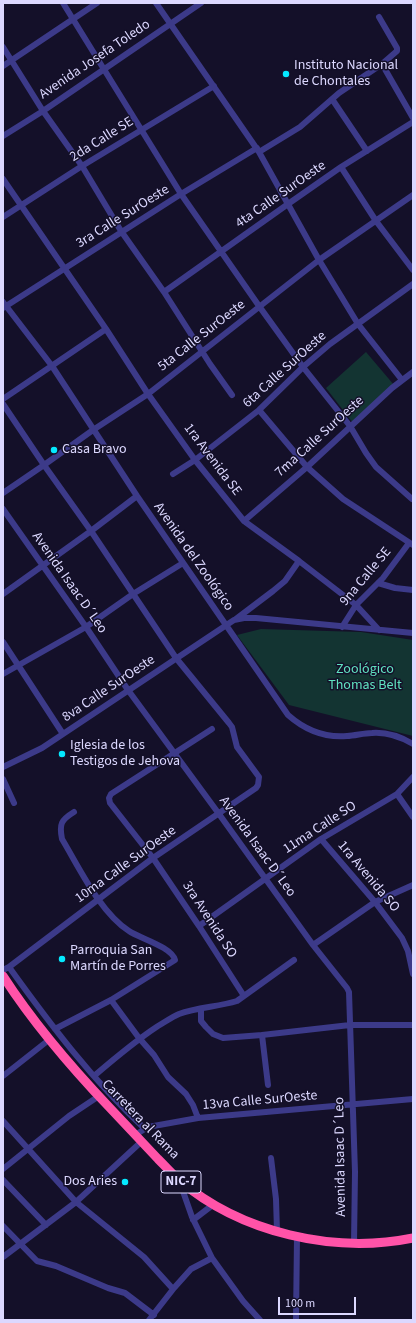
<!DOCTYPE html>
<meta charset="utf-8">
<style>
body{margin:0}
#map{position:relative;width:416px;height:1323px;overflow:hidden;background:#141029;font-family:"Source Sans 3",sans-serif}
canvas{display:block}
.frame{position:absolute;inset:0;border:4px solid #dcd8ff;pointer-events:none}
.scale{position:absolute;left:278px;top:1297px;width:78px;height:18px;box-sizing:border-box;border:2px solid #dcd8ff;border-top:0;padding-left:5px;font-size:12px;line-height:14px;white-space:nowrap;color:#dcd8ff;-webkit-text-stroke:3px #141029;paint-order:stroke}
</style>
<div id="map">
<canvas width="416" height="1323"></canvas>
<div class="frame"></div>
<div class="scale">100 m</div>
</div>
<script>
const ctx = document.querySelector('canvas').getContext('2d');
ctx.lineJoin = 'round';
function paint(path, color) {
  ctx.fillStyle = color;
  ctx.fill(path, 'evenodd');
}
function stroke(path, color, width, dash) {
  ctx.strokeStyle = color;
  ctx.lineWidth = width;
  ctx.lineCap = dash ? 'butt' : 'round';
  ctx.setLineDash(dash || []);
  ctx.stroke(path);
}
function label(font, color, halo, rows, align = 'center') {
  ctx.font = font + ' "Source Sans 3",sans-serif';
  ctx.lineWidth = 3;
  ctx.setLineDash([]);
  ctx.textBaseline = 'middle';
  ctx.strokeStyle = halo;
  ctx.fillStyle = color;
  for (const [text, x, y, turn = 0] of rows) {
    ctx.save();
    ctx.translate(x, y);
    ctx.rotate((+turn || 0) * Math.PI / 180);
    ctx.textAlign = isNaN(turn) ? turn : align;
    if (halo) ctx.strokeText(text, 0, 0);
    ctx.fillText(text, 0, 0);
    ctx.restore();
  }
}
paint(new Path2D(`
 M366,352L394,385L353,423L326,388Z
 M261,629L361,632L413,640V736L289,705L237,635Z`), '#133432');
stroke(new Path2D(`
 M63,3L181,194L259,306L303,367L350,426L366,453L376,467L412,499
 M156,3L259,152L319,260L358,324L402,380
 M3,47L43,111L82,166L121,231L164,292L210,364L232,395
 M382,64L413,118
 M3,66L97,3
 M332,99L367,151
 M3,136L43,111L201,3
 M259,152L300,127L339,93L382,64L397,51V48L379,17
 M341,167L376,221L413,270
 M3,179L106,329L148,394L195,460L244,521L299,561L356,605L379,630
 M3,217L82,166L214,86
 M164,292L288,204L341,167L413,122
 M3,302L52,366L137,496L288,715C305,730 324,738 347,736C355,736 363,733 372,733C386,732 401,737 413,744
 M3,308L181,194L257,148
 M3,399L106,329
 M3,404L44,465L91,531L176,658L229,723L232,727L237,747L259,777L258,785L256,788L153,858L9,967L3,970
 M259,410L307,467L343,499L413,545
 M173,474L195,460L259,410L303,367L330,344L413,284
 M3,493L44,465L93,430L148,394L319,260L413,195
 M3,509L86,627L128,690L219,814L313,945L347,988L349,992L355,1172L354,1243
 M244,521L307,467L392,388L413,372
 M378,583L395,588L413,590
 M3,594L91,531L137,496
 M236,619L273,591L285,581L299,561
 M342,627L356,605L383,578L409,543
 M3,642L63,734
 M3,674L86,627L133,594L183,563
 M212,729L111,794L109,798L110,803L153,858L199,926L244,996
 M3,767L42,748L234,620L244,618H256L413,633
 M3,779L14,803
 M397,794L413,817
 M321,839L375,902L402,938L408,951L413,974
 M199,926L321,839L397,794L413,777
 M313,945L375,902L413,885
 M9,967C50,1024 93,1081 145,1129
 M111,1000L139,1038L154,1055L168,1077L186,1094L193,1105L198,1118
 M201,1009V1021L206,1027L213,1034L223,1038L262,1035L350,1025H413
 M55,1029L111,1000L175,960C172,947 139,938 129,931C100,912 80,869 62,839C59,824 61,820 74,812
 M262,1035L268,1085
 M3,1076L50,1039
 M94,1076C115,1058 135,1041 158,1026C165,1022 172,1017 179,1014C197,1007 218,1007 237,1001L294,960
 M3,1121L76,1202L141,1142
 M135,1135L148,1127L198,1118L413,1099
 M271,1158L276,1199L277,1231
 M3,1169L69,1116L99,1096
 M3,1180L46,1225
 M179,1180L192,1217L212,1258L243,1301L260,1320
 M193,1220L214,1204
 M3,1226L37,1261L56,1266L108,1288L125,1293L154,1315
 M3,1257L76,1202L144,1257L173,1289
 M149,1320L174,1288L191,1269L212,1258
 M296,1320L297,1237`), '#3c3a89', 6);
stroke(new Path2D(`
 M3,976C34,1024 71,1067 110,1108C126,1125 142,1142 158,1159C165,1166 172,1174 179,1180C241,1233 334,1254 413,1238`), '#ff53a8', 9);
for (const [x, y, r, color] of [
 [286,74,4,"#04e9ff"],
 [54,450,4,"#04e9ff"],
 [62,754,4,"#04e9ff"],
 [62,959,4,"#04e9ff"],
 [125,1182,4,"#04e9ff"]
]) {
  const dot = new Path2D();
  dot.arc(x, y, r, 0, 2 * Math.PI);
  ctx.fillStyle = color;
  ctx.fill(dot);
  stroke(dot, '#141029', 1.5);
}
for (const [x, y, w] of [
 [181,1182,40]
]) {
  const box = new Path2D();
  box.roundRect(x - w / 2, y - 11, w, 22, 3);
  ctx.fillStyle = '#141029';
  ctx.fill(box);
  stroke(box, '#dcd8ff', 1);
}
label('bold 13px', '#dcd8ff', null, [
 ["NIC-7",181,1182]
]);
label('14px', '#dcd8ff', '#141029', [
 ["Avenida Josefa Toledo",95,60,-34],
 ["2da Calle SE",102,140,-32],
 ["4ta Calle SurOeste",281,195,-35],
 ["3ra Calle SurOeste",123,217,-32],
 ["5ta Calle SurOeste",202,336,-38],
 ["6ta Calle SurOeste",285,370,-42],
 ["7ma Calle SurOeste",320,437,-42],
 ["1ra Avenida SE",212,460,53],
 ["Avenida del Zoológico",193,557,55],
 ["9na Calle SE",366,577,-50],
 ["Avenida Isaac D´Leo",69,583,55],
 ["8va Calle SurOeste",109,689,-34],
 ["11ma Calle SO",320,828,-33],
 ["Avenida Isaac D´Leo",257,847,54],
 ["10ma Calle SurOeste",126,865,-36],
 ["1ra Avenida SO",368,877,50],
 ["3ra Avenida SO",209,920,57],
 ["13va Calle SurOeste",260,1101,-5],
 ["Carretera al Rama",140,1120,46],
 ["Avenida Isaac D´Leo",341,1157,-91]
]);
label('14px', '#dcd8ff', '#141029', [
 ["Instituto Nacional",294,66],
 ["de Chontales",294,82],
 ["Casa Bravo",62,450],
 ["Iglesia de los",70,746],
 ["Testigos de Jehova",70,762],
 ["Parroquia San",70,951],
 ["Martín de Porres",70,967],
 ["Dos Aries",117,1182,"right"]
], 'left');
label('14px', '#60e3c1', '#141029', [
 ["Zoológico",365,670],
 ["Thomas Belt",365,686]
]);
</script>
